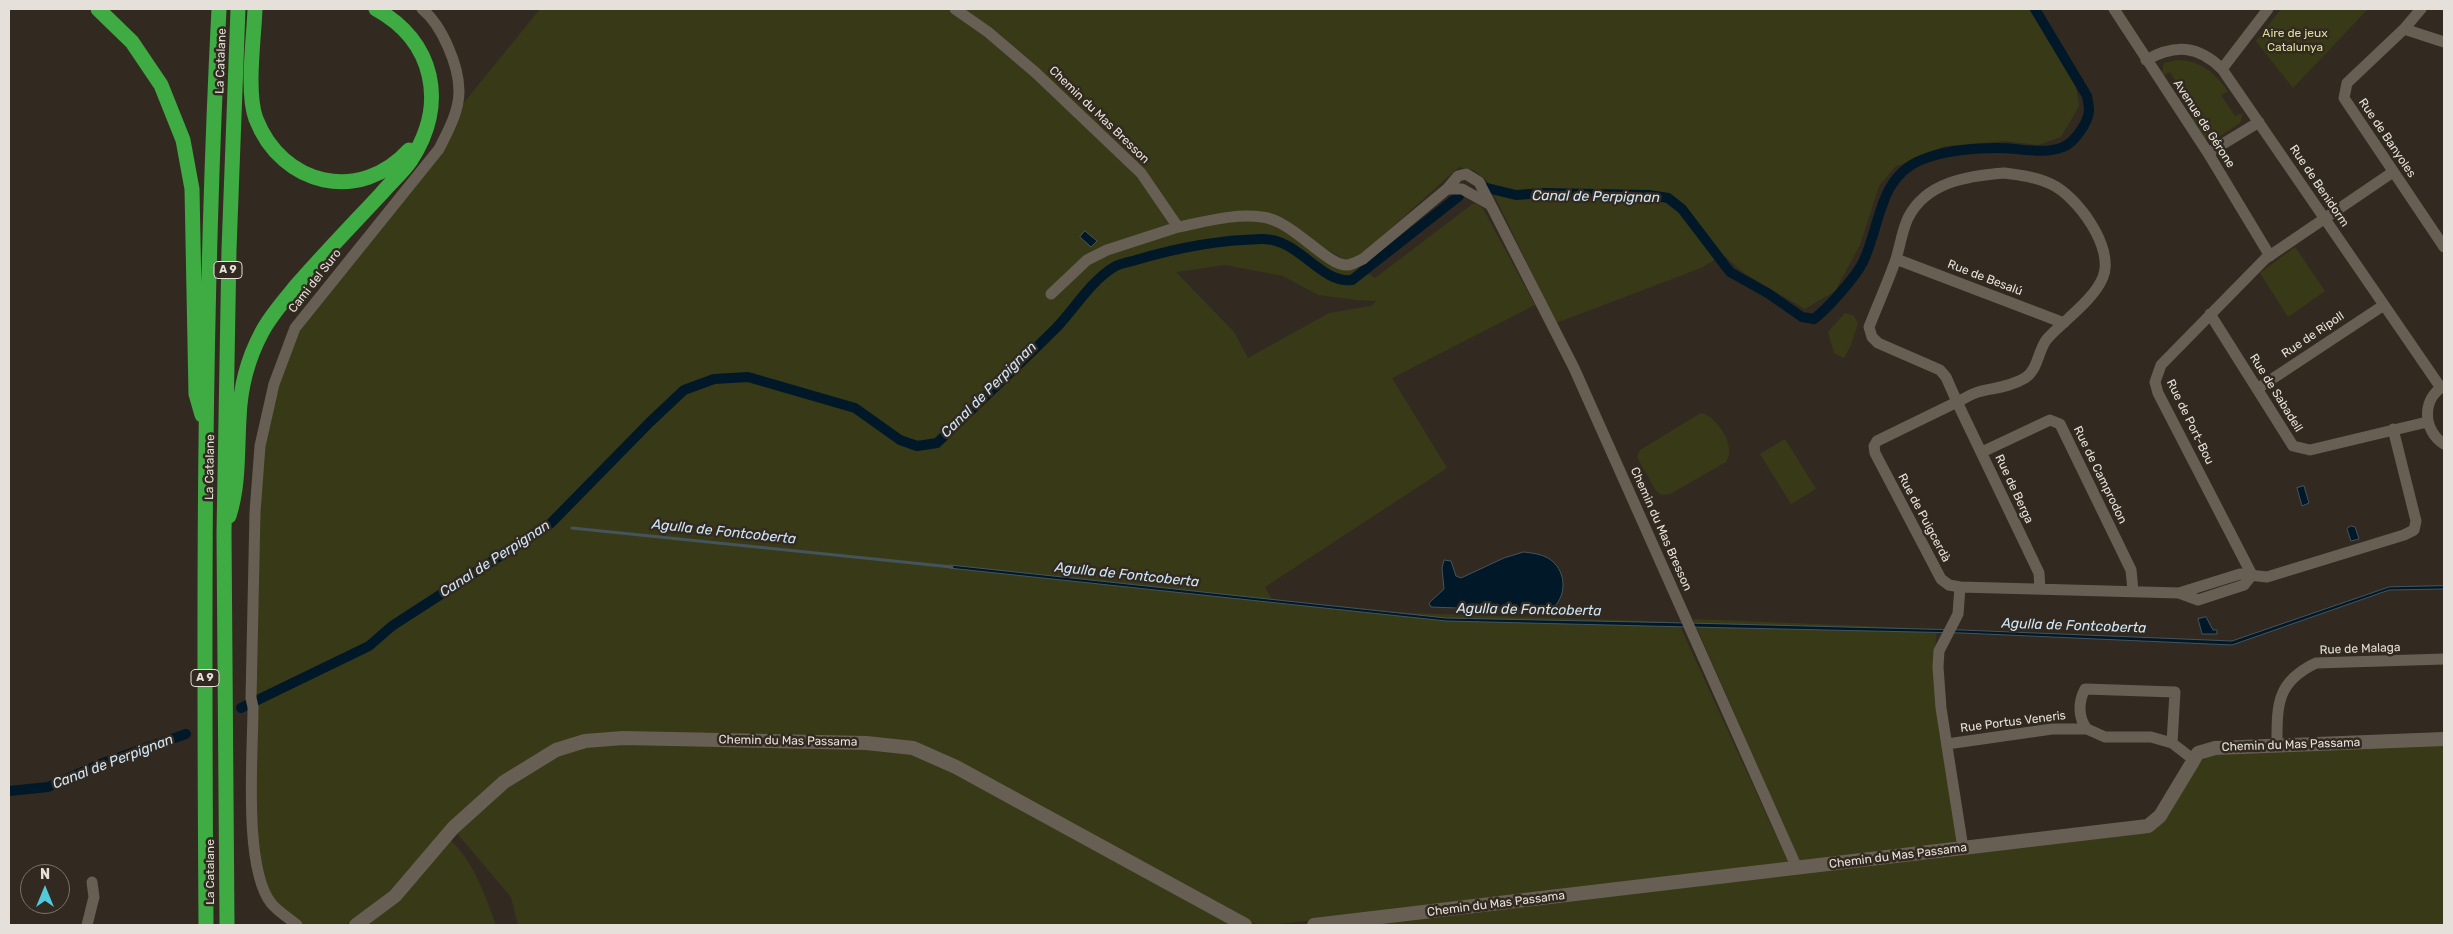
<!DOCTYPE html>
<meta charset="utf-8">
<style>
body{margin:0}
#map{position:relative;width:2453px;height:934px;overflow:hidden;background:#322a20;font-family:Rubik,sans-serif}
canvas{display:block}
.frame{position:absolute;inset:0;border:10px solid #e5e0d9;pointer-events:none}
.north{position:absolute;left:20px;top:864px;width:50px;height:50px;box-sizing:border-box;background:#322a20;border:1px solid #7a736a;border-radius:50%;rotate:0deg;font-size:14px;font-weight:700;line-height:20px;text-align:center;color:#e5e0d9}
.north::after{content:'';display:block;margin:auto;width:18px;height:22px;background:#53cadc;clip-path:polygon(50% 0,100% 100%,50% 72%,0 100%)}
</style>
<div id="map">
<canvas width="2453" height="934"></canvas>
<div class="frame"></div>
<div class="north">N</div>
</div>
<script>
const ctx = document.querySelector('canvas').getContext('2d');
ctx.lineJoin = 'round';
function paint(path, color) {
  ctx.fillStyle = color;
  ctx.fill(path, 'evenodd');
}
function stroke(path, color, width, dash) {
  ctx.strokeStyle = color;
  ctx.lineWidth = width;
  ctx.lineCap = dash ? 'butt' : 'round';
  ctx.setLineDash(dash || []);
  ctx.stroke(path);
}
function label(font, color, halo, rows, align = 'center') {
  ctx.font = font + ' Rubik,sans-serif';
  ctx.lineWidth = 5;
  ctx.setLineDash([]);
  ctx.textBaseline = 'middle';
  ctx.strokeStyle = halo;
  ctx.fillStyle = color;
  for (const [text, x, y, turn = 0] of rows) {
    ctx.save();
    ctx.translate(x, y);
    ctx.rotate((+turn || 0) * Math.PI / 180);
    ctx.textAlign = isNaN(turn) ? turn : align;
    if (halo) ctx.strokeText(text, 0, 0);
    ctx.fillText(text, 0, 0);
    ctx.restore();
  }
}
paint(new Path2D(`
 M540,9H948L985,35L1033,77L1137,176L1176,232C1202,226 1236,217 1263,222C1292,227 1348,261 1375,278L1474,203L1482,207L1535,305L1392,378L1447,468L1265,587L1272,600L1410,613L1678,622L1789,864L1270,925L1250,923L958,762L866,738L554,745L391,892L351,922L343,925H304L274,900L260,867L257,829L255,697L260,512L265,446L278,386L299,330L443,152L458,123L462,105ZM1225,265L1283,276L1318,295L1357,300L1376,301L1371,306L1329,313L1248,358L1234,332L1176,272Z
 M963,9H2029L2075,81L2079,106L2061,137L2038,145L2004,141L1945,146L1895,167L1879,186L1860,245L1835,291L1805,309L1744,273L1723,255L1701,268L1556,323L1488,182L1474,170L1459,167L1361,255L1347,261L1338,259L1285,219L1262,212L1180,222L1144,170Z
 M2281,9H2368L2293,88L2256,41Z
 M2177,60C2201,61 2214,72 2228,91L2221,95L2235,116L2243,113L2240,123L2214,140L2205,139L2191,118L2197,114L2170,72L2164,75L2162,72L2164,63Z
 M2295,247L2325,291L2288,317L2260,273Z
 M1845,313L1854,316L1858,323L1851,345L1844,358L1834,353L1828,332Z
 M1701,413C1717,416 1737,447 1726,462L1670,494L1662,495L1656,491L1637,457L1640,450Z
 M1785,439L1816,489L1791,504L1760,454Z
 M1693,619L1937,629L1935,651L1957,842L1800,863Z
 M623,743L865,748L911,753L953,772L1234,925H518L511,897L456,832C494,798 533,760 584,746C596,743 610,744 623,743Z
 M2444,743V925H1357L2149,832L2198,764L2209,756L2228,751Z
 M450,840C474,862 485,895 496,925H365Z`), '#383a17');
const water = new Path2D(`
 M1085,231L1097,241L1091,247L1080,237Z
 M2304,486L2309,503L2302,506L2297,488Z
 M2351,526L2355,527L2359,539L2351,541L2347,529Z
 M1524,552C1532,553 1541,554 1548,558C1566,569 1568,594 1553,608L1534,611L1431,607L1429,603L1444,589L1442,568L1444,560L1451,561L1456,576L1461,578L1504,558Z
 M950,565L1446,618L1687,623L1689,627L1446,621L949,568Z
 M2444,586V589L2389,590L2232,645L1962,633L1691,627L1689,623L1962,630L2232,641L2389,587Z
 M2206,617L2213,630H2217V634H2202L2198,619Z`);
paint(water, '#001827');
stroke(water, '#45545c', 1);
stroke(new Path2D(`
 M572,528L952,567`), '#45545c', 3);
stroke(new Path2D(`
 M1487,188L1516,195L1544,193L1649,195L1668,198L1682,209L1730,272L1769,294L1802,317L1814,319C1828,308 1855,278 1863,262C1881,225 1878,178 1921,160C1945,150 1972,148 1999,148C2019,148 2044,155 2063,147C2074,143 2088,123 2089,111C2089,106 2088,101 2087,96L2035,9
 M241,708L369,646L392,626L551,523L650,422L684,390L714,379L748,377L855,408L900,440L917,446L937,443C977,404 1018,366 1057,327C1075,308 1091,281 1114,267C1120,263 1129,262 1136,260C1176,248 1220,240 1262,239C1299,238 1320,284 1352,280L1459,196
 M9,791L48,787L100,764L186,734`), '#001827', 10);
stroke(new Path2D(`
 M955,9L988,32L1036,73L1141,173L1178,227C1204,222 1235,213 1262,217C1293,220 1327,267 1348,265C1353,264 1359,261 1363,259L1447,189L1458,176L1466,174L1479,182L1574,368L1797,868
 M2114,9L2208,153L2270,256
 M2421,9L2404,29L2347,83L2344,98L2444,247
 M2404,29L2444,42
 M2146,60C2175,44 2198,45 2222,69L2441,388
 M2222,69L2268,9
 M2208,153L2259,122
 M2004,173C2020,175 2036,177 2051,184C2077,196 2115,248 2103,277C2094,300 2063,321 2047,339C2038,350 2038,370 2025,378C2010,387 1994,388 1978,392C1971,394 1964,399 1957,402L1946,377L1940,370L1878,343L1872,337L1869,327C1878,304 1888,282 1896,259C1900,246 1902,231 1908,218C1926,182 1967,176 2004,173Z
 M1447,189H1462L1489,204
 M1896,259L2064,323
 M1051,294L1087,260L1107,250L1178,227
 M2210,314L2293,446L2310,450L2427,422
 M2444,386C2421,399 2423,431 2444,444
 M2257,389L2384,305
 M1982,452L2050,420L2060,424L2131,570L2133,591
 M2252,575L2158,393L2155,382L2161,365L2265,259L2393,172
 M1960,587L1958,614L1939,651L1938,667L1941,708L1963,848
 M2040,589L2039,573L1957,402L1877,441L1874,446L1875,453L1941,579L1949,585L1960,587L2179,593L2198,600L2244,585L2252,575
 M2179,593L2240,574L2267,577L2404,535L2414,530L2416,521L2393,429
 M2087,729C2078,718 2078,702 2085,689L2175,692L2172,743
 M1947,744L2052,729H2087L2105,737H2151L2172,743L2194,760
 M2277,745C2277,705 2276,682 2316,663L2444,659
 M87,925L94,897L92,882
 M297,925C289,918 277,911 271,903C243,867 253,753 253,707L251,698L255,512L260,446L274,384L295,328L439,149C448,131 459,112 459,91C459,66 442,25 422,9`), '#685f54', 11);
stroke(new Path2D(`
 M356,925L395,896L453,828L504,782L556,750L585,741L623,738L866,743L913,748L956,767L1245,925
 M1314,925L2148,826L2160,816L2198,753L2215,748L2444,739`), '#685f54', 14);
stroke(new Path2D(`
 M98,9L132,42L161,85L183,140L192,189L196,394L202,415
 M255,9C254,38 246,93 256,119C282,186 360,204 409,150
 M229,516C239,485 237,452 239,419C240,389 248,358 262,332C271,315 284,301 296,286C323,255 352,225 381,194C390,183 403,172 411,160C448,104 434,41 376,9
 M206,925C204,620 203,314 219,9
 M227,925L224,532L229,250L238,9`), '#3fab43', 15);
for (const [x, y, w] of [
 [228,270,28],
 [205,678,28]
]) {
  const box = new Path2D();
  box.roundRect(x - w / 2, y - 8.5, w, 17, 4);
  ctx.fillStyle = '#322a20';
  ctx.fill(box);
  stroke(box, '#e5e0d9', 1);
}
label('bold 11px', '#e5e0d9', null, [
 ["A 9",228,270],
 ["A 9",205,678]
]);
label('12px', '#dbdf9d', '#322a20', [
 ["Aire de jeux",2295,34],
 ["Catalunya",2295,48]
]);
label('12px', '#e5e0d9', '#322a20', [
 ["La Catalane",221,61,-88],
 ["Chemin du Mas Bresson",1099,115,44],
 ["Avenue de Gérone",2204,124,57],
 ["Rue de Banyoles",2387,138,56],
 ["Rue de Benidorm",2319,186,56],
 ["Rue de Besalú",1985,278,21],
 ["Cami del Suro",315,281,-52],
 ["Rue de Ripoll",2313,335,-34],
 ["Rue de Sabadell",2276,393,58],
 ["Rue de Port-Bou",2190,422,64],
 ["La Catalane",210,467,-89],
 ["Rue de Camprodon",2100,475,64],
 ["Rue de Berga",2014,489,65],
 ["Rue de Puigcerdà",1924,518,62],
 ["Chemin du Mas Bresson",1661,529,66],
 ["Rue de Malaga",2360,649,-2],
 ["Rue Portus Veneris",2013,722,-7],
 ["Chemin du Mas Passama",788,741,1],
 ["Chemin du Mas Passama",2291,745,-2],
 ["Chemin du Mas Passama",1898,856,-7],
 ["La Catalane",211,872,-90],
 ["Chemin du Mas Passama",1496,904,-7]
]);
label('italic 14px', '#cee6f7', '#322a20', [
 ["Canal de Perpignan",1596,197,1],
 ["Canal de Perpignan",989,390,-45],
 ["Agulla de Fontcoberta",724,532,6],
 ["Canal de Perpignan",495,559,-33],
 ["Agulla de Fontcoberta",1127,575,6],
 ["Agulla de Fontcoberta",1529,610,1],
 ["Agulla de Fontcoberta",2074,626,2],
 ["Canal de Perpignan",113,762,-21]
]);
</script>
